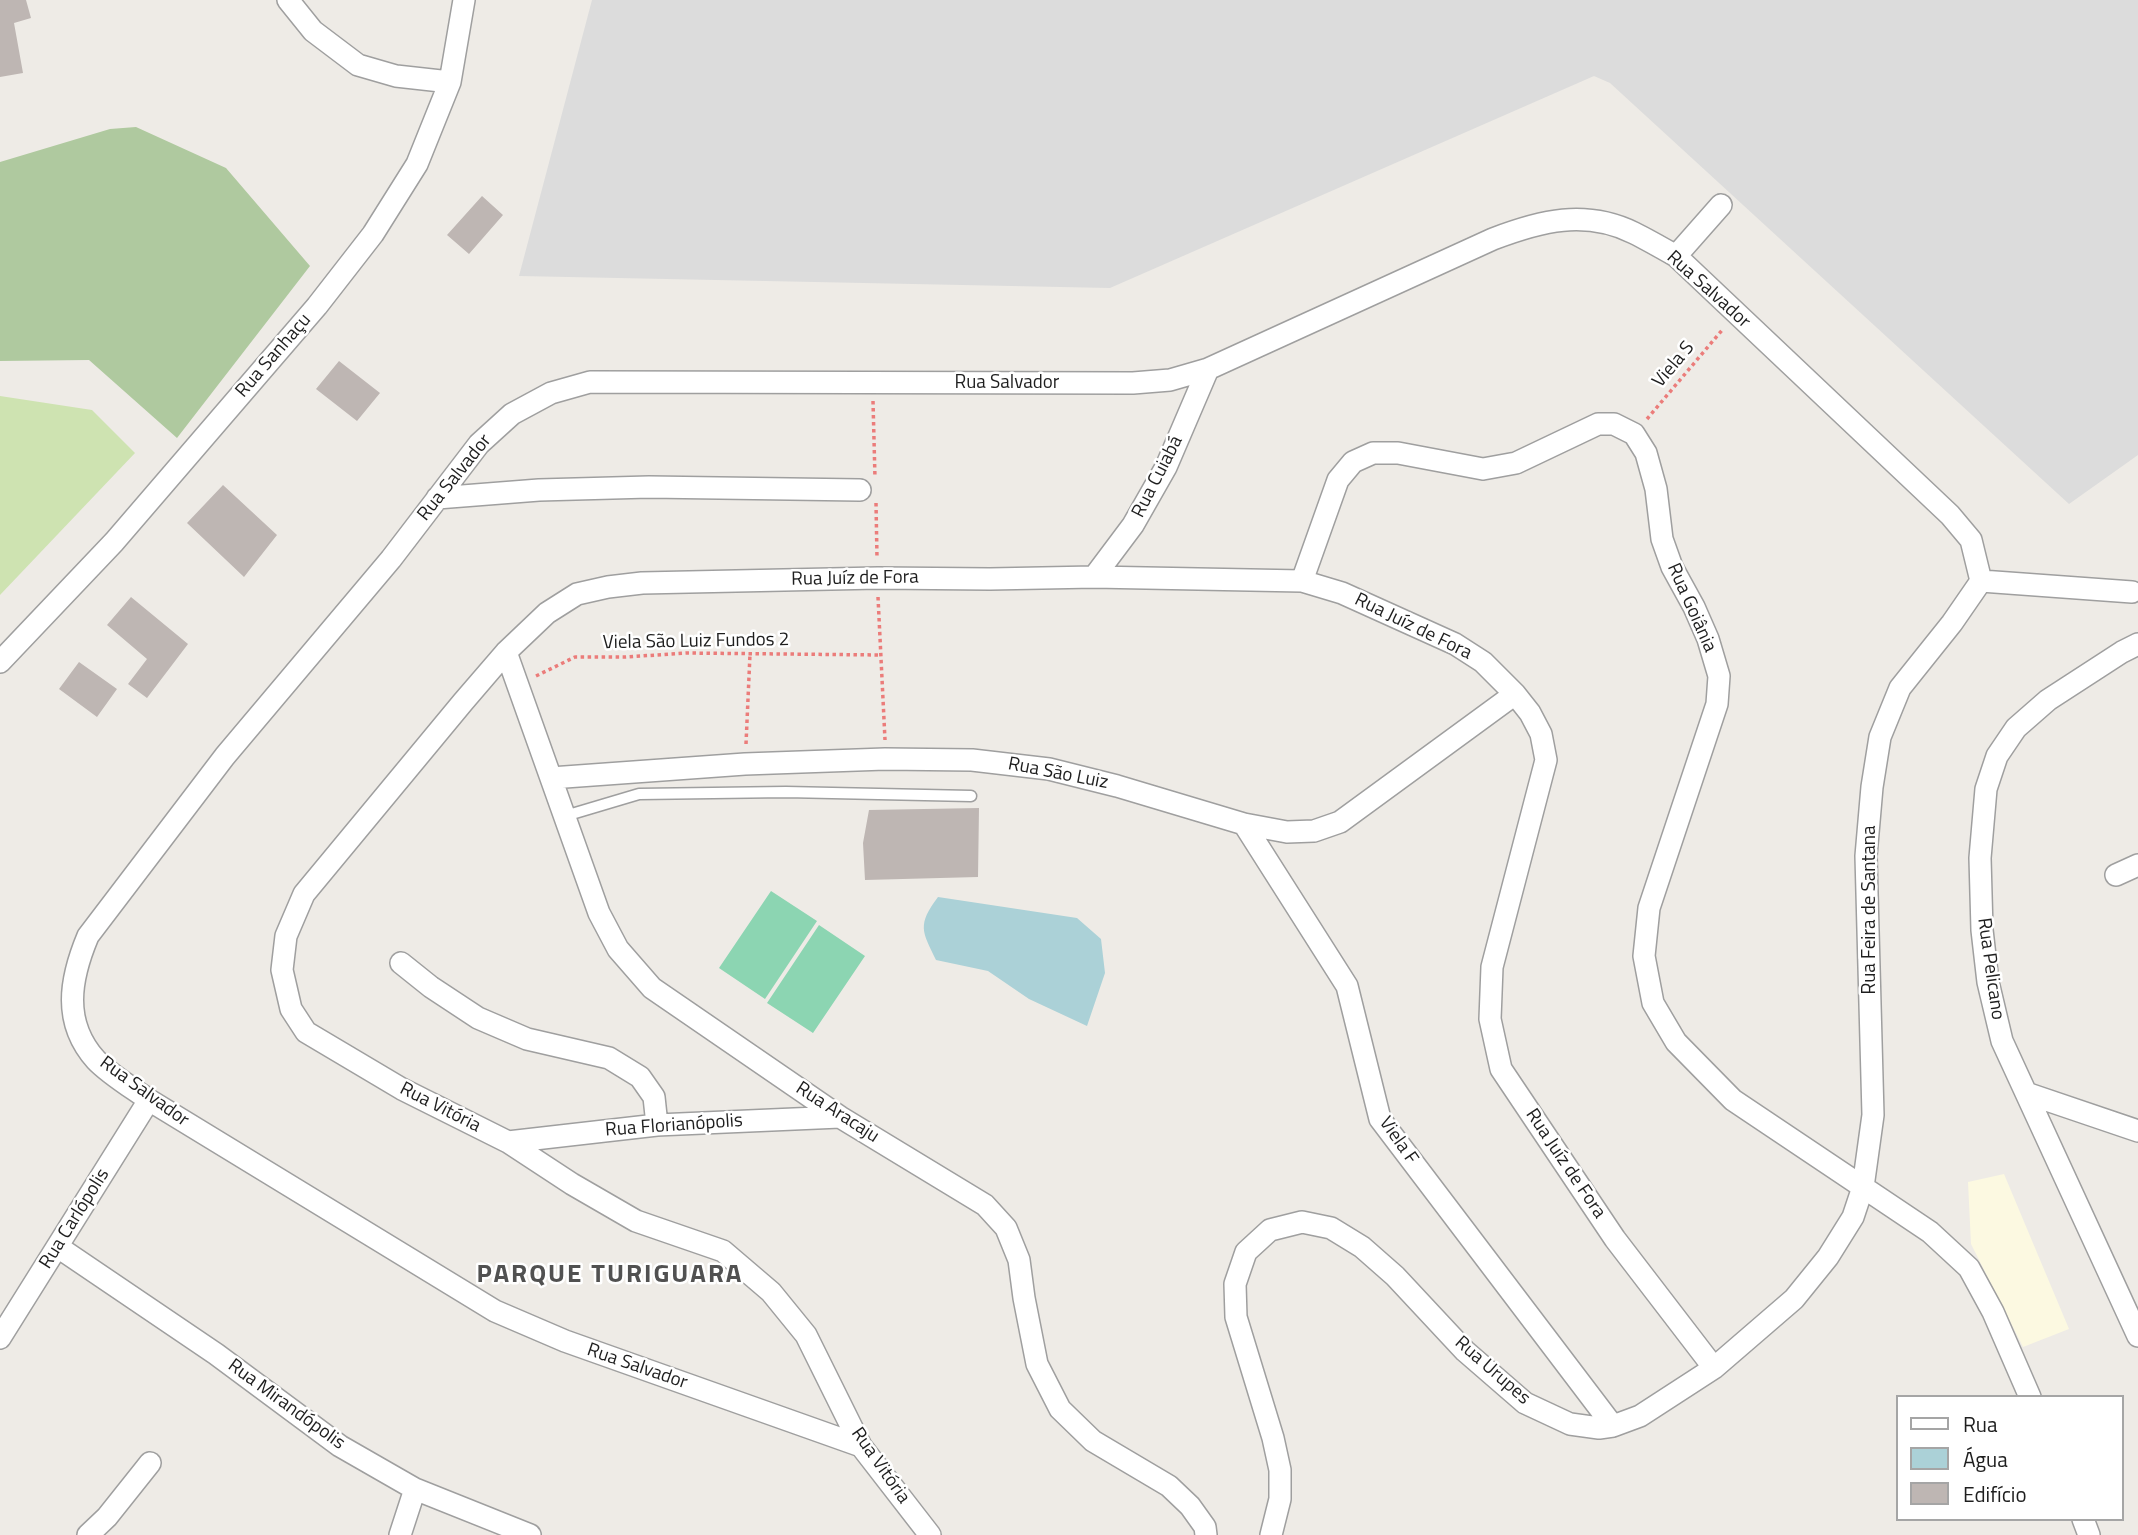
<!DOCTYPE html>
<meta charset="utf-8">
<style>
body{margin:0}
#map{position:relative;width:2138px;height:1535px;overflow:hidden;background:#eeebe6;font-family:"Titillium Web",sans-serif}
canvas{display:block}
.legend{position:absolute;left:1896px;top:1395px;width:228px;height:126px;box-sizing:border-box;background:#fff;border:2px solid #a5a5a5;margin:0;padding:9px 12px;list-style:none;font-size:21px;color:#1e1e1e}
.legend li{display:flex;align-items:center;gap:14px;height:35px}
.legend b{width:35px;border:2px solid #a5a5a5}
</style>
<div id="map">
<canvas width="2138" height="1535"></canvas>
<ul class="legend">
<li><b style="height:9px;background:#fff"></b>Rua</li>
<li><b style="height:19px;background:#abd1d7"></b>Água</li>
<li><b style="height:19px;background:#beb6b3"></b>Edifício</li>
</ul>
</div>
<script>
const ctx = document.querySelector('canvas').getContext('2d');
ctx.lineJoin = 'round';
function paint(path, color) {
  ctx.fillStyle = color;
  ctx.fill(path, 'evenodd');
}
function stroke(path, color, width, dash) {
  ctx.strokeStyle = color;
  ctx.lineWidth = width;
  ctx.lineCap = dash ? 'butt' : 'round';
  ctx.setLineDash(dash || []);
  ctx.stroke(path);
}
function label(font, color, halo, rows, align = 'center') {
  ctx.font = font + ' "Titillium Web",sans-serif';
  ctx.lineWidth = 5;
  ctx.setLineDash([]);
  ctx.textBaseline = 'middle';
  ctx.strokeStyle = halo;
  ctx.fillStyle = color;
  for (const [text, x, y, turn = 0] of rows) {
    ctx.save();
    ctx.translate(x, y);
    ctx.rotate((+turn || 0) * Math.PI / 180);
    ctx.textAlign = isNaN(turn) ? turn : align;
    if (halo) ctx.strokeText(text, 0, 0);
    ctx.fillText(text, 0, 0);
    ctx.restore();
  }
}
paint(new Path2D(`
 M592,0H2138V455L2069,504L1610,83L1594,76L1110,288L519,276Z`), '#dcdcdc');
paint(new Path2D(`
 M2004,1174L2069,1329L2023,1347L1971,1244L1968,1182Z`), '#fcf9e1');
paint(new Path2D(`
 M0,396L92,410L135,453L0,595Z`), '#cee3b1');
paint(new Path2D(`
 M136,127L226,168L310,266L177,438L89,360L0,361V162L110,129Z`), '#afc99f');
paint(new Path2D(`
 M771,891L817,921L765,999L719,968Z
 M819,925L865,956L813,1033L767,1003Z`), '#8cd5b2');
paint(new Path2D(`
 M938,897L1077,918L1101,939L1105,973L1087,1026L1029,999L988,971L936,960C922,931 917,925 938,897Z`), '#abd1d7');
paint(new Path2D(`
 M0,0H26L31,18L14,23L23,73L0,77Z
 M482,196L503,215L469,254L447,235Z
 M339,361L380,393L357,421L316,389Z
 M223,485L277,535L244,577L187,523Z
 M131,597L188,644L147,698L128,684L147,659L107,625Z
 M79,662L117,689L97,717L59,689Z
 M979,808L978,877L865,880L863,843L869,810Z`), '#beb6b3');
const service = new Path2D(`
 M565,816L639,794L786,792L971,796`);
const minor = new Path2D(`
 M288,0L313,31L358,65L396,76L450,82
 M1676,256L1721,205
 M437,498L539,490L649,487L860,490
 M1094,577L1133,525L1166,467L1208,369
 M1302,581L1338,480L1353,462L1373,453H1398L1483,469L1516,463L1598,424H1614L1634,434L1646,453L1656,489L1662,539L1672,567L1694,607L1708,639L1719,676L1717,704L1649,908L1644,956L1653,1003L1676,1042L1733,1100L1930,1232L1969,1268L1993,1312L2030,1397
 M1981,581L2132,592
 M2138,644L2122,652L2048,700L2016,728L1997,756L1986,789L1980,858L1982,930L1988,982L2002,1041L2138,1336
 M506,652L599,913L618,949L652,988L840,1117L985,1205L1006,1228L1019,1260L1024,1298L1037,1364L1060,1409L1093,1441L1169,1486L1190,1506L1205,1527L1206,1535
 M0,662L114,542L317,306L373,234L417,164L450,82L464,0
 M551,778L745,764L885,759L972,760L1049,769L1117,786L1244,824L1287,832L1314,831L1340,822L1515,694
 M1244,824L1347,986L1380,1119L1613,1426
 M2116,875L2138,865
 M401,963L431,987L478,1018L527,1039L609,1058L640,1077L654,1097L657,1125
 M2026,1093L2138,1131
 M508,1142L657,1125L840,1117
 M58,1247L216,1354L340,1446L415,1489L530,1535
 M0,1338L149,1100
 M861,1446L565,1341L495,1311L149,1100C134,1089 109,1074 96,1060C62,1022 70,979 88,936L225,756L391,559L479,444L512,414L551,393L590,382L1133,383L1170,380L1208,369L1493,239C1540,221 1585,209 1634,233C1648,240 1662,248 1676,256L1950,515L1971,540L1981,581
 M2083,1519L2089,1535
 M88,1535L107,1517L150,1463
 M400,1535L415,1489
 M930,1535L861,1446L806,1335L771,1292L723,1251L636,1221L572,1184L508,1142L402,1089L306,1032L291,1009L282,970L286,936L304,894L463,702L506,652L547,613L577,594L608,587L642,583L878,578L990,579L1094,577L1302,581L1342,593L1455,644L1483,662L1515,694L1530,713L1541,734L1546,760L1492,967L1490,1019L1501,1069L1615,1239L1714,1368
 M1271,1535L1280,1499V1470L1273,1438L1236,1317L1235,1284L1246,1252L1270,1230L1302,1222L1331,1228L1362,1247L1395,1276L1465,1351L1525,1403L1570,1424L1599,1428L1613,1426L1640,1416L1714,1368L1794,1299L1828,1257L1853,1217L1863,1187L1873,1115L1866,856L1872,787L1880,737L1900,688L1952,623L1981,581`);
stroke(service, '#9f9f9f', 13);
stroke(minor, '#9f9f9f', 24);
stroke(new Path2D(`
 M873,401L875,478
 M1647,419L1723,329
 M876,503L877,558
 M878,597L885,740
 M536,676L575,657H626L687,653L880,655
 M746,744L750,654`), '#eb7c7a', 3.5, [3.5, 3.5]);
stroke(service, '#fff', 10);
stroke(minor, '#fff', 21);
label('19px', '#1e1e1e', '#fff', [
 ["Rua Salvador",1708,290,42],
 ["Rua Sanhaçu",274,356,-49],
 ["Viela S",1674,365,-50],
 ["Rua Salvador",1007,383],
 ["Rua Cuiabá",1158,477,-63],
 ["Rua Salvador",455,478,-51],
 ["Rua Juíz de Fora",855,579,-1],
 ["Rua Goiânia",1691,608,66],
 ["Rua Juíz de Fora",1413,627,26],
 ["Viela São Luiz Fundos 2",696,642,-1],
 ["Rua São Luiz",1058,774,11],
 ["Rua Feira de Santana",1870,910,-90],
 ["Rua Pelicano",1990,969,82],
 ["Rua Salvador",144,1092,36],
 ["Rua Vitória",440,1108,27],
 ["Rua Aracaju",837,1113,33],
 ["Rua Florianópolis",674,1126,-4],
 ["Viela F",1398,1141,55],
 ["Rua Juíz de Fora",1565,1164,56],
 ["Rua Carlópolis",75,1219,-58],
 ["Rua Salvador",637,1367,19],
 ["Rua Urupes",1492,1371,41],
 ["Rua Mirandópolis",286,1405,36],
 ["Rua Vitória",880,1466,55]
]);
ctx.letterSpacing = '2px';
label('bold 26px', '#515151', '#fff', [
 ["PARQUE TURIGUARA",610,1276]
]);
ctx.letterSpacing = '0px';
</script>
